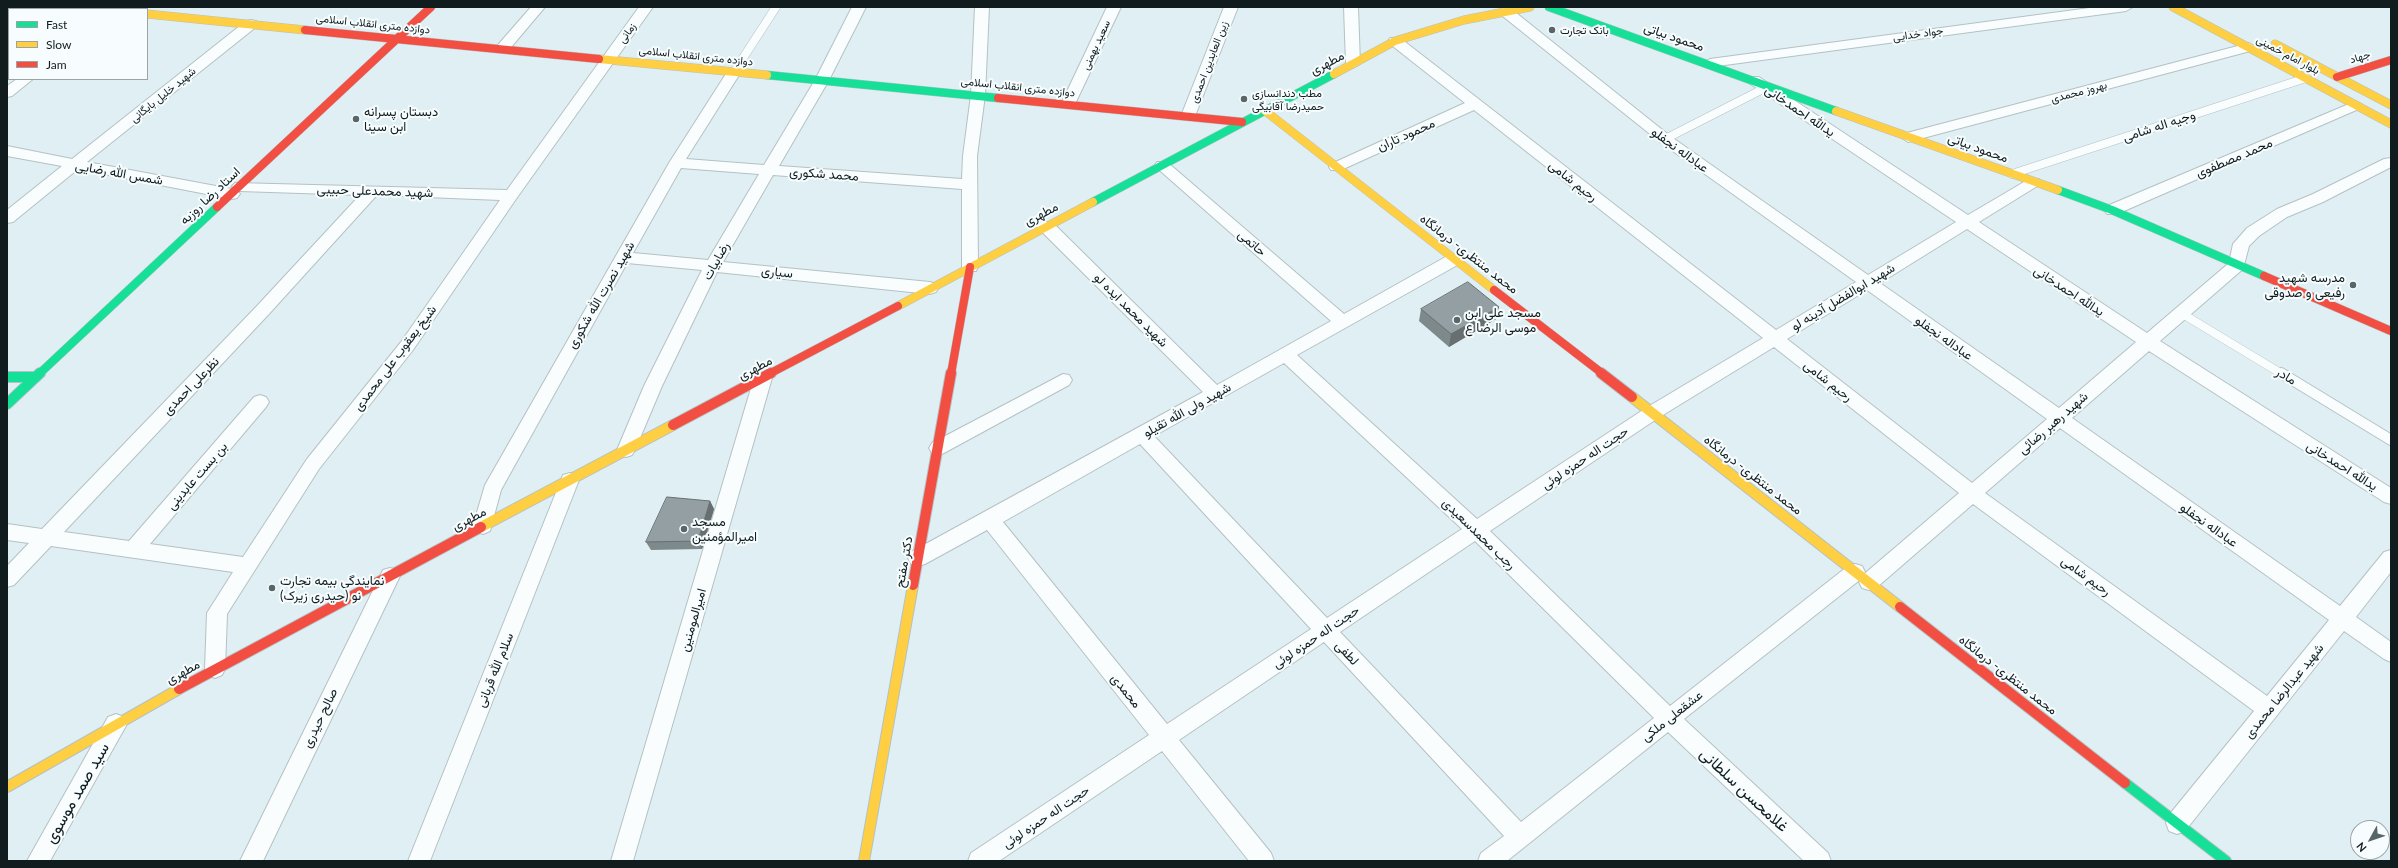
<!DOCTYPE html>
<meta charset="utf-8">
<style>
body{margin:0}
#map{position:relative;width:2398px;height:868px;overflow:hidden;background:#dfeff3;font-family:Lato,sans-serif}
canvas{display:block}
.frame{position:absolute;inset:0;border:8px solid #111c1f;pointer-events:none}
.legend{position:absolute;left:8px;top:8px;width:140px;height:72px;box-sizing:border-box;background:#f7fdfe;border:1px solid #9ba3a5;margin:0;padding:5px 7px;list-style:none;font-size:12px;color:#111c1f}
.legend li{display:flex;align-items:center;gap:8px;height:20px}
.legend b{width:20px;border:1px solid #9ba3a5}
.north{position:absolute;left:2350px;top:820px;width:40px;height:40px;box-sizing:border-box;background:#f7fdfe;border:1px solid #9ba3a5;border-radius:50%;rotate:230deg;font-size:11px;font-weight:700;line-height:16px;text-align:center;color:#111c1f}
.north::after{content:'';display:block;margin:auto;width:14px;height:18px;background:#596669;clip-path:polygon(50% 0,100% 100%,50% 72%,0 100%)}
</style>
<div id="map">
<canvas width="2398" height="868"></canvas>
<div class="frame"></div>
<ul class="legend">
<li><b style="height:5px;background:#16e098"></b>Fast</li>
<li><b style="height:5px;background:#ffcf43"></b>Slow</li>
<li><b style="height:5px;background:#f24e42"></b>Jam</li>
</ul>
<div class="north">N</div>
</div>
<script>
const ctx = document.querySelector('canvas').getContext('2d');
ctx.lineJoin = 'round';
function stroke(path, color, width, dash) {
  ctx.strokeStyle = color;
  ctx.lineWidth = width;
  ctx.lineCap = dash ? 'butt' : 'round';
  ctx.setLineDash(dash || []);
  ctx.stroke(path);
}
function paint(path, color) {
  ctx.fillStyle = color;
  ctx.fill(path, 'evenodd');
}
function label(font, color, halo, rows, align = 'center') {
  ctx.font = font + ' Lato,Vazirmatn,sans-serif';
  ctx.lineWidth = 4;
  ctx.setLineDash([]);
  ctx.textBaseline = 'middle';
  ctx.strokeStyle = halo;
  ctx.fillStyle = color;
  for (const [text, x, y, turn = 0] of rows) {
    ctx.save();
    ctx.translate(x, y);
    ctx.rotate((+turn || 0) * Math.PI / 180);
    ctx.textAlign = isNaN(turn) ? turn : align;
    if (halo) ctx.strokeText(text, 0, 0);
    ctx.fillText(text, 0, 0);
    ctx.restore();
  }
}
const laneFar1 = new Path2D(`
 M734,72L776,7
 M1665,139L1765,88
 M2012,174L2306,78
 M2181,313L2282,374`);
const lane = new Path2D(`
 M2281,373L2391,440`);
const street = new Path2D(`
 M531,7H545L507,52H497L495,49L497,46Z
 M639,7H653L516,199L413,350L319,469L227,614L225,669L222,675L215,678L208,675L205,669L207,613L233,572L51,546L14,585L7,587V566L29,543L7,540V524L42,529L256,307L360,195L240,191L235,189L232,186L235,183L507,190ZM377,195L500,200L401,342L307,459L243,557L150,544L266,407L269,402L266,397L260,395L254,397L129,541L64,532L268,315Z
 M852,7H866L829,80L779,166L962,179L963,156L971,95L975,7H989L985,95L977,156L978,267L976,271H964L962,267V189L773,175L723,262L930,282L936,284L938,288L936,292L930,294L717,272L662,386L635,450L632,455L626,457L620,455L617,450L644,386L702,270L627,263L501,490L490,531L483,534L476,531L473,526L485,485L669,163L729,69H739L741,72L686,159L764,165L815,80ZM681,168L759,174L708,260L633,253Z
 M1107,7H1121L1075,104L1068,108L1063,107L1061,104Z
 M1224,7H1238L1195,116L1193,119H1183L1181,116Z
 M1344,7H1358L1360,64L1353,68L1346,64Z
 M1505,7L1510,8L1670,136L1868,275L1956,222L1749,83L1747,80L1749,77H1759L1968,215L2029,179H2039L2042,182L2039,185L1979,222L2147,333L2229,263L2233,244L2247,228L2277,209L2313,194L2384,159L2391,158V167L2323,202L2287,217L2259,236L2249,246L2243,269L2160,341L2391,488V504L2384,502L2149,351L2072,418L2340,606L2384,552L2391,550V572L2356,617L2391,642V662L2384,659L2344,631L2185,831L2177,834L2169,831L2166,823L2169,815L2254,711L1973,504L1876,588L1869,590L1862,588L1859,582L1861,579L1684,719L1828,853L1831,861H1804L1668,732L1507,861H1478L1481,853L1504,836L1324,642L1179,740L1271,853L1274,861H1249L1162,751L999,861H968L971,853L1149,735L987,530L925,564L918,566L911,564L908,558L911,552L1203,392L1040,230L1038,226L1040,222H1052L1217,385L1331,321L1157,168L1155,165L1157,162H1167L1344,314L1449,255H1461L1463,259L1461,263L1297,355L1477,519L1646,408L1763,338L1474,110L1341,170H1331L1329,167L1331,164L1465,103L1390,44L1388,41L1390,38H1400L1776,330L1856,282L1660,142L1500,14L1498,11ZM1967,229L2136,342L2059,408L1880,283ZM1867,290L2047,419L1972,483L1787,339ZM1774,347L1959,493L1863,575L1865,572L1862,566L1855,564L1848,566L1670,706L1490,531L1658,418ZM1284,363L1462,529L1327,618L1154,436ZM2060,428L2329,620L2267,696L1985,493ZM1140,444L1311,629L1167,724L1003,522ZM1475,541L1654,718L1521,822L1340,632Z
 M2097,7H2133L2126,11L1710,67L1703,63L1710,59Z
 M251,20L256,21L258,24L256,27L87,162L232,189L237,190L240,194L237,198L232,199L78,169L13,222L7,223V210L62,166L7,156V146L72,159L246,21Z
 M2249,43L2256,47L2254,50L1908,142L1901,137L1903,134Z
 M17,79H33L12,96L7,97V86Z
 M2356,101L2363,105L2361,108L2117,214H2107L2104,210L2107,206Z
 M763,372L769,373L772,378L633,861H611L754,378L757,373Z
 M1063,374L1069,375L1072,380L1069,385L944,453L938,455L932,453L929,448L932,443Z
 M570,473L577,475L579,480L430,861H408L561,480L563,475Z
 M390,568L397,570L400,576L263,861H240L383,570Z
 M116,714L124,717L127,724L50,861H27L108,717Z`);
const fastFar1 = new Path2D(`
 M79,7L100,9
 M1549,7L1836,111
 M767,75L998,98
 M2058,190L2112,210L2264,276
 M1093,202L1334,74
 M39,374L217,207`);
const fast = new Path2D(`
 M7,377H36
 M7,404L40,373
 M2125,783L2226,861`);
const slowFar1 = new Path2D(`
 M2173,7L2391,124
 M147,14L305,30
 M2275,44L2391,105
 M599,59L767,75
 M1334,74L1395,41L1464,20L1530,7
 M1264,110L1494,290
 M1836,111L2058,190
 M898,306L1093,202`);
const slow = new Path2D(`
 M1632,397L1900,607
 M481,527L673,425
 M7,787L179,689
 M864,861L913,585`);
const jamFar1 = new Path2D(`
 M305,30L599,59
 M2337,77L2391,60
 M998,98L1242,122
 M217,207L431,7
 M2264,276L2391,331
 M1494,290L1603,374
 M769,374L898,306
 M951,374L970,267`);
const jam = new Path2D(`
 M1601,373L1632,397
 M673,425L771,373
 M913,585L951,373
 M1900,607L2125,783
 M179,689L481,527`);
stroke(laneFar1, '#b5c1c4', 9);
stroke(lane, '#b5c1c4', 12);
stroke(street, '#b5c1c4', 2);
stroke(fastFar1, '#b5c1c4', 9);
stroke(fast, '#b5c1c4', 12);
stroke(slowFar1, '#b5c1c4', 9);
stroke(slow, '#b5c1c4', 12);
stroke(jamFar1, '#b5c1c4', 9);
stroke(jam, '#b5c1c4', 12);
stroke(laneFar1, '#fafdfd', 8);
stroke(lane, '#fafdfd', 10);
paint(street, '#fafdfd');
stroke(fastFar1, '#16e098', 8);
stroke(fast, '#16e098', 10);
stroke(slowFar1, '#ffcf43', 8);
stroke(slow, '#ffcf43', 10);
stroke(jamFar1, '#f24e42', 8);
stroke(jam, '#f24e42', 10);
paint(new Path2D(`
 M1421,309L1496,319L1449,347L1419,321Z
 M710,501L714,509L702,549L651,550L646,542Z`), '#7e898b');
paint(new Path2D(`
 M1499,307L1496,319L1449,347L1451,334Z
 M710,501L714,509L702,549L698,541Z`), '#676f71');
const building = new Path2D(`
 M1468,282L1499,307L1451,334L1421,309Z
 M667,497L710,501L698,541L646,542Z`);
paint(building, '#939fa2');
stroke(building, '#676f71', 1);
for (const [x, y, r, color] of [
 [1552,30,4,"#596669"],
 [1244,99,4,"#596669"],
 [356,119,4,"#596669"],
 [2353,285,4,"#596669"],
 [1457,320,4,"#596669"],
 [684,529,4,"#596669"],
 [272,588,4,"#596669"]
]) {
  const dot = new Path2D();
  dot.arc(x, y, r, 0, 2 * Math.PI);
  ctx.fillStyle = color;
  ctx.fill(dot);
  stroke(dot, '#f7fdfe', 1.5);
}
label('11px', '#111c1f', '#f7fdfe', [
 ["دوازده متری انقلاب اسلامی",373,24,6],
 ["زمانی",627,33,-54],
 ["جواد خدایی",1918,34,-8],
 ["سعید بهمنی",1096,45,-65],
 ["بلوار امام خمینی",2288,55,28],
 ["دوازده متری انقلاب اسلامی",696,56,6],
 ["جهاد",2360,57,-17],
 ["زین العابدین احمدی",1209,62,-69],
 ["دوازده متری انقلاب اسلامی",1018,87,6],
 ["بهروز محمدی",2079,92,-15],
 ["شهید خلیل بایگانی",163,95,-39]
]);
label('11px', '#111c1f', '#f7fdfe', [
 ["بانک تجارت",1560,30],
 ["مطب دندانسازی",1252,93],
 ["حمیدرضا آقابیگی",1252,106]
], 'left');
label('13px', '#111c1f', '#f7fdfe', [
 ["محمود بیاتی",1674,37,19],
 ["مطهری",1327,63,-28],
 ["یدالله احمدخانی",1800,111,34],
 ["وجیه اله شامی",2159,126,-18],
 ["محمود تاران",1406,135,-24],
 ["محمود بیاتی",1978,148,20],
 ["عباداله نجفلو",1680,150,36],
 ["محمد مصطفوی",2234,158,-23],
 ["شمس الله رضایی",119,173,10],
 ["محمد شکوری",824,174,4],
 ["رحیم شامی",1573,181,38],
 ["شهید محمدعلی حبیبی",375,191,2],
 ["استاد رضا روزبه",210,196,-43],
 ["مطهری",1041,214,-28],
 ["حاتمی",1252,243,41],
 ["محمد منتظری- درمانگاه",1469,254,38],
 ["رضابیات",716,261,-61],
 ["سیاری",777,272,6],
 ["یدالله احمدخانی",2069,291,33],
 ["شهید نصرت الله شکوری",601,295,-60],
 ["شهید ابوالفضل آدینه لو",1843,297,-31],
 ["شهید محمد ایده لو",1131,310,45],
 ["عباداله نجفلو",1944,338,35],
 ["شیخ یعقوب علی محمدی",395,358,-53],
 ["مطهری",755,368,-28],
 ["مادر",2286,376,31],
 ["رحیم شامی",1828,381,38],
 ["نظرعلی احمدی",191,386,-46],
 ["شهید ولی الله تقیلو",1187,410,-29],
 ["شهید رهبر رضائی",2053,423,-41],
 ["حجت اله حمزه لوئی",1585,458,-34],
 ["یدالله احمدخانی",2342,466,32],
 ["محمد منتظری- درمانگاه",1753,475,38],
 ["بن بست عابدینی",197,476,-49],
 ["مطهری",469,519,-28],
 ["عباداله نجفلو",2209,525,35],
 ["رجب محمدسعیدی",1479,534,44],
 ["دکتر مفتح",904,562,-80],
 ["رحیم شامی",2086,576,36],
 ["امیرالمومنین",693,620,-74],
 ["حجت اله حمزه لوئی",1316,637,-34],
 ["لطفی",1347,653,47],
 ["سلام الله قربانی",495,670,-68],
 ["مطهری",183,672,-29],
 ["محمد منتظری- درمانگاه",2008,675,38],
 ["محمدی",1126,691,51],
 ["شهید عبدالرضا محمدی",2284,691,-51],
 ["عشقعلی ملکی",1672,716,-38],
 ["صالح حیدری",320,718,-64],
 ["حجت اله حمزه لوئی",1046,817,-34]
]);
label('13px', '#111c1f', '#f7fdfe', [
 ["دبستان پسرانه",364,112],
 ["ابن سینا",364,127],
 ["مدرسه شهید",2345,278,"right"],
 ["رفیعی و صدوقی",2345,293,"right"],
 ["مسجد علی ابن",1465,313],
 ["موسی الرضا ع",1465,328],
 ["مسجد",692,522],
 ["امیرالمؤمنین",692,537],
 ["نمایندگی بیمه تجارت",280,581],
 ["نو (حیدری زیرک)",280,596]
], 'left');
label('16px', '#111c1f', '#f7fdfe', [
 ["غلامحسن سلطانی",1744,790,43],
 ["سید صمد موسوی",77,793,-60]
]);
</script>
